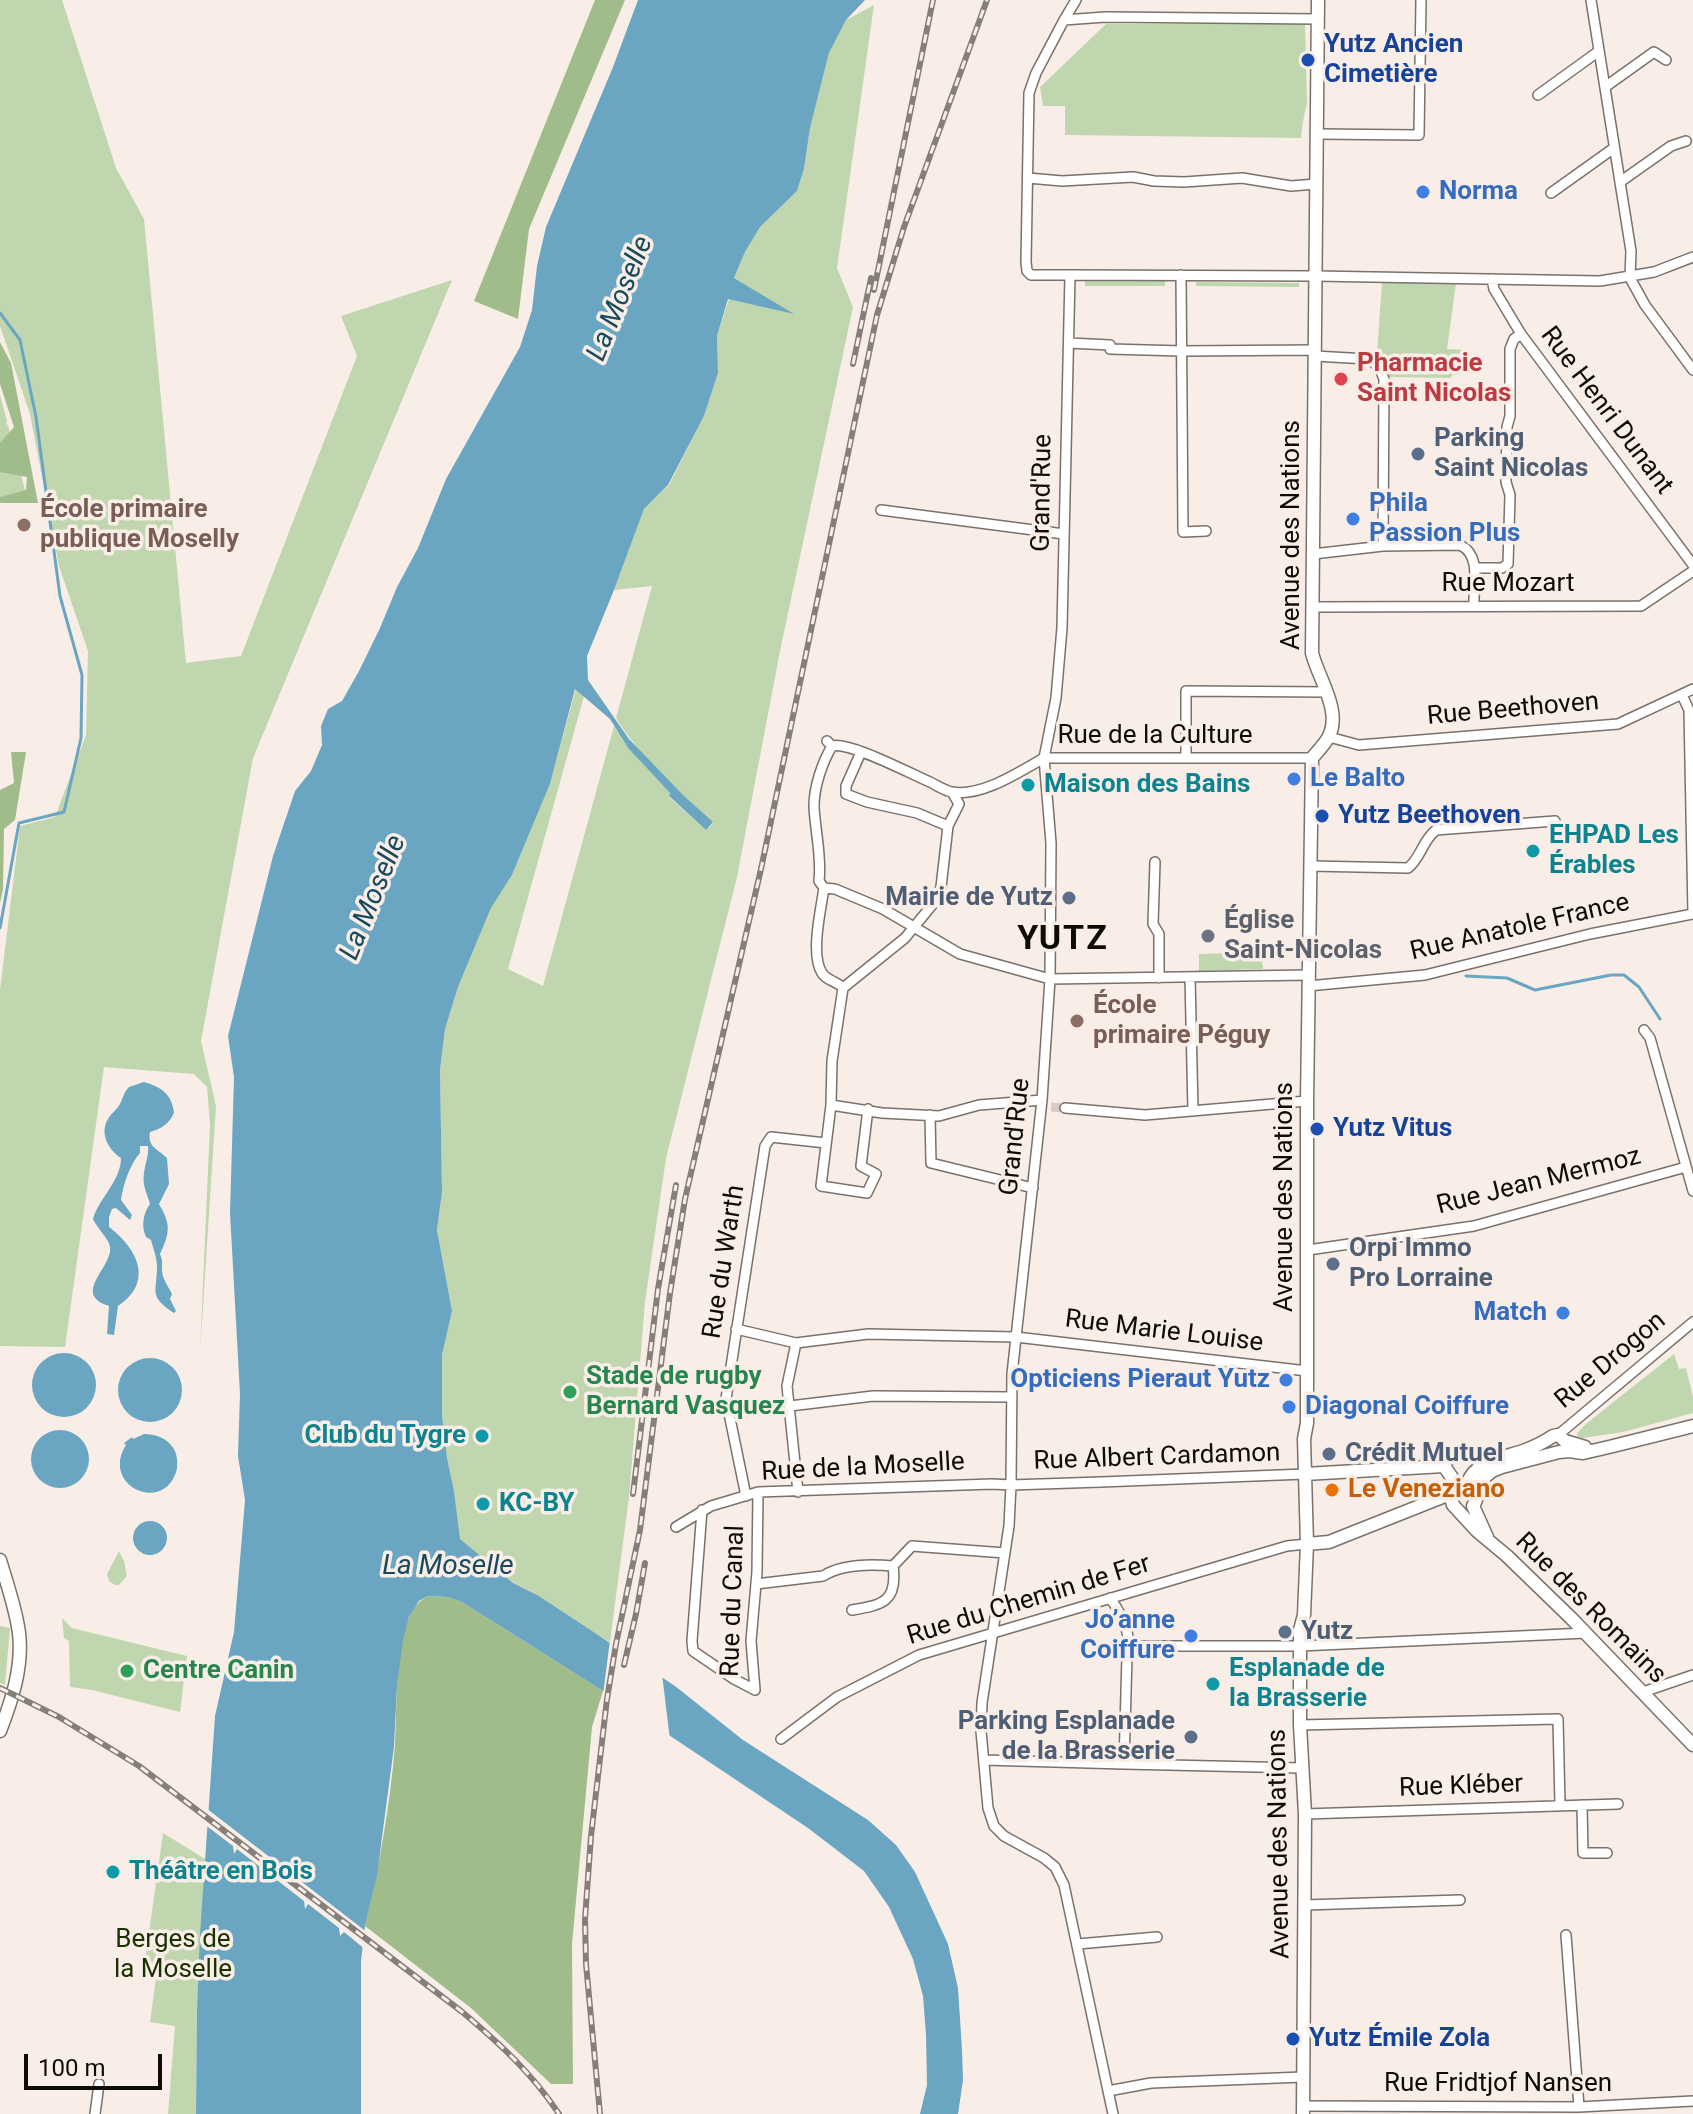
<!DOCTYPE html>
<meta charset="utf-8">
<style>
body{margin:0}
#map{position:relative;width:1693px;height:2114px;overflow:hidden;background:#f9eee7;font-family:Roboto,sans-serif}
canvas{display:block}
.scale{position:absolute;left:24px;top:2054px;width:138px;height:36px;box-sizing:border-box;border:4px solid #0e0b09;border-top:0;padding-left:10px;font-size:24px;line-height:28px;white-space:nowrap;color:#0e0b09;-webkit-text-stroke:6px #f9eee7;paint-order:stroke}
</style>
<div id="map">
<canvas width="1693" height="2114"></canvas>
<div class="scale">100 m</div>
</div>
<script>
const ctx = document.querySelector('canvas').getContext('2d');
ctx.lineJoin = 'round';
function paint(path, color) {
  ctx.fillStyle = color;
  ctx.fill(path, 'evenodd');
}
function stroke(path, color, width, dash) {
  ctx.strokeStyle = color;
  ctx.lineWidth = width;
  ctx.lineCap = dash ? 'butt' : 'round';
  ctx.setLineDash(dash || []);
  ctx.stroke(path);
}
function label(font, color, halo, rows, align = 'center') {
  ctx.font = font + ' Roboto,sans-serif';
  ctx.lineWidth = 7;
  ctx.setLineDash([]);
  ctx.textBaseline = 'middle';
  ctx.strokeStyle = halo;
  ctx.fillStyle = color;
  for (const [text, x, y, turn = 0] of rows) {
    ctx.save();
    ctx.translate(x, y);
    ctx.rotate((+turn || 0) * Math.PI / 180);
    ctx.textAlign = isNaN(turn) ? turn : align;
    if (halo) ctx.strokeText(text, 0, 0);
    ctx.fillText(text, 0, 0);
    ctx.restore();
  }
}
paint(new Path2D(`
 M0,0H62L116,168L144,219L186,663L241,656L357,356L341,316L452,280L253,758L201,1041L216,1106L200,1353L210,1124L207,1087L194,1074L104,1067L65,1347L0,1346V990L20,826L55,817L86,735L88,651L59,566L30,414L0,326Z
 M874,5L837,268L853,307L780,651L737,877L666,1158L645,1302L629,1497L610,1642L597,1635L539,1596L513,1583L459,1539L454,1491L447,1458L442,1415V1355L452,1311L437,1230L442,1192L440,1070L445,1029L458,987L491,908L512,875L550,784L576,688L584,696L508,969L543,986L614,726L628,748L670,793L669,797L706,830L713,823C678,791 641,758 616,718L652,586L614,590L644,509L669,485L704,416L718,373L717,336L729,299L791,313L734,278L745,252L760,227L797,191L804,169L810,128L829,53L846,20Z
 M1106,24H1305L1307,104C1304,114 1302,126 1301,138L1065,135V106H1043L1040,87Z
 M1085,281H1165V286H1085Z
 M1196,282L1299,283V287L1196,286Z
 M1382,283H1456L1447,349L1466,350L1462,374L1452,375L1450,378L1390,377L1377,353Z
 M0,395L7,421L6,424L8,425L26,494L0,503Z
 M1261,952L1263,969L1199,971V954Z
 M1674,1354L1679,1369L1686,1368L1693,1397V1413L1623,1432L1583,1438L1577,1437L1578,1432L1587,1423Z
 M119,1551L124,1561L127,1576L119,1585H115L109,1581L107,1574Z
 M62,1618L72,1628L187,1656L180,1712L92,1690L70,1687L69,1641L64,1638Z
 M0,1626L10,1628L5,1685L0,1683Z
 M163,1833L205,1859L197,2010L196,2114H168L175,2026L150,2022L156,1978L143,1975Z`), '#c0d6af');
paint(new Path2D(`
 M595,0H625L529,229L518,319L474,301Z
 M0,342L11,363L38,503H0V497L26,490L27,477L0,472V443L14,427L0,384Z
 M11,752H26L15,820L4,829L3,889L0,903V790L14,783Z
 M428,1596L447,1597L462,1602L603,1691L592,1727L572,1944L573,2084H551L471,2008L365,1926C379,1867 390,1806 395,1745C397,1708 395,1652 409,1618C413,1608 419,1601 428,1596Z`), '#a0bc8b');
paint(new Path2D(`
 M638,0H865L846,20L829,53L810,128L804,169L797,191L760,227L745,252L734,278L794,314L728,299L717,336L718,373L704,416L668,485L644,509L614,590L587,656L588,680L629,739L684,796L713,822L706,830L669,796L670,793L628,748L610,719L575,689L550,784L512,875L491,908L458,987L445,1029L440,1070L442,1192L437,1230L452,1311L442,1355V1415L447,1458L454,1491L460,1539L513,1583L539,1596L675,1686L743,1740L868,1820L896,1845L915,1872L948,1944L958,1988L962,2050L963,2080L958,2114H920L927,2085L926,2035L923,1996L913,1959L889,1907L864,1871L808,1828L603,1691L462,1602L447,1597L428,1596L419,1601L409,1617L403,1640L397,1686L394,1747L377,1875L365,1926L361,1961V2114H196L197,2010L200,1934L215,1716L234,1632L245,1500L238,1456L240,1394L230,1213L234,1077L228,1036L273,856L295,791L311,771L322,745L321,726L328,709L342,701L359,671L380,628L397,587L418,548L446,479L520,347L532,310L537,266L546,227L613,67Z
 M144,1082C162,1087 172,1095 174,1113C169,1124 161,1129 150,1132C147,1147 158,1149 167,1158L169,1184L159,1204C171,1224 170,1233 160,1254C163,1261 162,1264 162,1271C163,1280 168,1286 172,1294L170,1299L176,1311L174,1313C148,1296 157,1292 157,1266C157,1258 153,1248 151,1240L146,1237C141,1226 143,1214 150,1204C147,1193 142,1186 144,1173C145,1163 149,1156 148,1146H140V1153C130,1164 123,1185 121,1200L132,1215L130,1220L116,1208L112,1209L109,1217V1227C138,1249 154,1282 118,1306L114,1335L107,1334L109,1306C71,1294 113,1267 110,1247C109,1239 97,1228 93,1219C99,1198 121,1181 121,1158C109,1150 99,1134 108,1119C111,1113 117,1110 120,1104C123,1098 124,1092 129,1087Z
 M32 1385a32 32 0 1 1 64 0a32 32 0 1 1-64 0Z
 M118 1390a32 32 0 1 1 64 0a32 32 0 1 1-64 0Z
 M31 1459a29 29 0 1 1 58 0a29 29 0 1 1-58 0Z
 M144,1434C157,1434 169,1439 175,1451C178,1459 178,1468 175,1475C159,1513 101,1484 126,1445L124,1443L132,1437L133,1439Z
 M133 1538a17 17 0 1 1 34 0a17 17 0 1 1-34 0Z`), '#6aa6c1');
paint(new Path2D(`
 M610,1640L662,1674L670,1740L603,1695Z
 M206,1808L368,1933L366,1950L344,1932L340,1936L339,1928L308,1904L305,1909L304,1901L273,1877L270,1881L268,1873L237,1849L234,1854L233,1846L204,1824Z`), '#f9eee7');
stroke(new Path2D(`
 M0,313L20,340L36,417L60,596L82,675L81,738L64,812L19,823L0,928
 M1466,976L1507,978L1535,990L1611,975H1624L1639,987L1660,1019`), '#6aa6c1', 3);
stroke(new Path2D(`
 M1051,1107L1065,1108`), '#d6ccc6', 9, [9, 4.5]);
const street = new Path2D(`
 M1591,0L1631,251L1630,278L1645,305L1693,370
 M1064,20L1076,0
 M1605,87L1654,52L1666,60
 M1538,95L1599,51
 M1317,134L1419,135L1421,0
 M1028,178L1062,181L1133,177L1154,181L1184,182L1242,178L1291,186L1316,184
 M1620,182L1671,146L1686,141
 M1551,193L1614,148
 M1070,275H1031L1027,271L1026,262L1029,93L1036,73L1064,20L1105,17L1318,19
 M1181,275L1183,532L1206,531
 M1492,279L1494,289L1521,334L1693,565
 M1069,343L1110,345V349L1182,351L1315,350
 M881,510L1064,534
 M1383,546L1460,545C1482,555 1473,586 1474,606
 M1313,554L1383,546L1384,379C1380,369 1378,363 1367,359L1315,356
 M1475,568H1502L1508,564L1510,495L1506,482L1507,427L1510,416V349L1514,339L1521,334
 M1313,607L1641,606L1693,571
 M1682,695L1689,710L1693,914
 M1329,737L1359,745L1618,724L1693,689
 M827,741L832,746C849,741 911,774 930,782C936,785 945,791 952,792C982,797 1019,772 1044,758H1312
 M861,752L846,786V794L867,802L917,813L948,826
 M1186,758V691L1327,692
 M1155,862L1153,924L1159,934V978
 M1310,866L1408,868C1421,858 1422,841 1436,830L1555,821
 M824,888L835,889L883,909L960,954L1050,979L1309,975
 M824,888L819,881C822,856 815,831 814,806C814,787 822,763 832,746
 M824,888C821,909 810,955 822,973C827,981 837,981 843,988
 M1190,977L1193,1111
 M1308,986L1425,975L1590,934L1693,914
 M843,988L832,1061L831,1105L821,1186L867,1193L876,1174L861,1166L868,1109
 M843,988L905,938L937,899L941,887L948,826L959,804L952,792
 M1644,1030L1650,1038L1693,1191
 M831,1105L882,1113L939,1116L979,1105L1042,1100
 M1065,1108L1145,1115L1307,1101
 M930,1115L931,1163L1033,1188
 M1308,1250L1474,1226L1686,1167
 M736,1329L796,1343L868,1334L1016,1337L1307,1371
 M796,1343L787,1386L798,1492
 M790,1406L873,1396L1012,1397
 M1558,1435L1693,1322
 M1444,1466L1452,1457H1496
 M746,1496L726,1399L765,1146L771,1137L826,1143
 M702,1510L692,1641L693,1651L734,1679L755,1690
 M676,1527L711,1506L758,1492L992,1484L1011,1485L1101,1482L1305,1474
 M756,1584L823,1576C842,1564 871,1564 893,1566L912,1546L1005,1553
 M1110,1598C1123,1616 1132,1634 1127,1656L1124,1764L1301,1768
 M852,1610C882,1605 898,1602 893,1566
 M1129,1646H1300L1586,1633
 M755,1690L751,1641L757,1572L758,1492
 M1643,1692L1693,1675
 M1300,1725L1558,1719L1560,1805
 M781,1739L837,1697L919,1655L1287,1546L1307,1544
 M984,1760L1124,1764
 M1582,1805L1583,1853H1607
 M1305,1814L1618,1804
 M1305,1905L1460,1900
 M1566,1935L1579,2107
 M1078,1944L1157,1937
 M1108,2091L1151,2083L1303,2077
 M1303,2106L1579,2107L1693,2101
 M95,2114L99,2084
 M1113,2114L1064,1885L1055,1867L1044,1858L1004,1836L994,1826L988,1808L981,1731L982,1703L1009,1526L1011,1485L1012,1374L1042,1100L1050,979L1051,843L1044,758L1056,698L1062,628L1070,275L1315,276L1600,281L1654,272L1693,257`);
const secondary = new Path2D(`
 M1305,1474L1444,1466L1457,1485
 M1467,1484C1476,1460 1502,1458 1523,1451C1534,1447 1544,1442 1553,1436L1558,1435L1565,1441L1585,1447
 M1468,1484C1477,1489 1479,1497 1473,1506
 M1473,1487L1492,1471L1502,1467L1559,1452L1569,1451L1583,1453L1609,1447L1693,1426
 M1450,1494L1453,1505L1477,1531L1507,1556L1571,1618L1693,1745
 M1473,1506L1487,1537
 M1307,1544L1329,1542L1450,1494
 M0,1560C7,1584 16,1609 19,1633C23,1667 12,1700 0,1731
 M1303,2114L1305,1814L1300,1725V1630L1304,1615L1307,1544L1304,1439L1307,1423V1101L1312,758C1317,752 1324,745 1328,738C1343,712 1318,678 1312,653L1318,0`);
stroke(street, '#79716a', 12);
stroke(secondary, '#79716a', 15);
stroke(street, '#fff', 9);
stroke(secondary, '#fff', 12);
const rail = new Path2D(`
 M874,290L933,0
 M853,364L871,278
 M633,1494L658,1289L676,1185
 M624,1665L636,1614L645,1563
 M0,1688L59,1717L139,1766L461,2011C498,2042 532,2073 559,2114
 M600,2114L586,1964L585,1919L591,1836L607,1699L616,1644L640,1530L670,1293L685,1199L761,869L877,315L904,227L987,0`);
stroke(rail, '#857e79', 6);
stroke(rail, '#f9eee7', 3, [9]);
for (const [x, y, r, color] of [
 [1308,60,8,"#1a4fb4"],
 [1423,192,8,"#3f7fe0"],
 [1341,379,8,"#e0444e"],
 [1418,454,8,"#5c6f8a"],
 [1353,519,8,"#3f7fe0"],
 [24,525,8,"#8d6e63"],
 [1294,779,8,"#3f7fe0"],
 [1028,785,8,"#0f9aa8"],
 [1322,816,8,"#1a4fb4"],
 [1533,851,8,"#0f9aa8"],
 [1069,898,8,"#5c6f8a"],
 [1208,936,8,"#6b7280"],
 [1077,1021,8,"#8d6e63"],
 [1317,1129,8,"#1a4fb4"],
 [1333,1264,8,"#5c6f8a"],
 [1563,1313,8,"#3f7fe0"],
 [1286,1380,8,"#3f7fe0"],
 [570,1392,8,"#2e9e5b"],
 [1289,1407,8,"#3f7fe0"],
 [482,1436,8,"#0f9aa8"],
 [1329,1454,8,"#5c6f8a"],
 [1332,1490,8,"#e8710a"],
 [483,1504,8,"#0f9aa8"],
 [1285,1632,8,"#5c6f8a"],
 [1191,1636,8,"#3f7fe0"],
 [127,1671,8,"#2e9e5b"],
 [1213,1684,8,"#0f9aa8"],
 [1191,1737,8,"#5c6f8a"],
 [113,1872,8,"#0f9aa8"],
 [1293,2039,8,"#1a4fb4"]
]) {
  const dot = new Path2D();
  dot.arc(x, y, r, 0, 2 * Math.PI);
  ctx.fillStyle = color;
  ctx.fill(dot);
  stroke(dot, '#f9eee7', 3);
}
label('bold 26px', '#164399', '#f9eee7', [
 ["Yutz Ancien",1324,45],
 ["Cimetière",1324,75],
 ["Yutz Beethoven",1338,816],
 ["Yutz Vitus",1333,1129],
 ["Yutz Émile Zola",1309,2039]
], 'left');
label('bold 26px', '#366cbe', '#f9eee7', [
 ["Norma",1439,192],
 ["Phila",1369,504],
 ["Passion Plus",1369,534],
 ["Le Balto",1310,779],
 ["Match",1547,1313,"right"],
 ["Opticiens Pieraut Yutz",1270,1380,"right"],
 ["Diagonal Coiffure",1305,1407],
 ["Jo’anne",1175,1621,"right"],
 ["Coiffure",1175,1651,"right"]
], 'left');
label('bold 26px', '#be3a42', '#f9eee7', [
 ["Pharmacie",1357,364],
 ["Saint Nicolas",1357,394]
], 'left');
label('26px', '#0e0b09', '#f9eee7', [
 ["Rue Henri Dunant",1606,411,53],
 ["Grand'Rue",1043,493,-89],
 ["Avenue des Nations",1292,535,-90],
 ["Rue Mozart",1508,584],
 ["Rue Beethoven",1513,710,-5],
 ["Rue de la Culture",1155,736],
 ["Rue Anatole France",1520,928,-13],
 ["Grand'Rue",1016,1137,-84],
 ["Rue Jean Mermoz",1539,1182,-14],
 ["Avenue des Nations",1285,1197,-90],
 ["Rue du Warth",725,1262,-81],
 ["Rue Marie Louise",1164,1332,7],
 ["Rue Drogon",1611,1361,-40],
 ["Rue Albert Cardamon",1157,1458,-2],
 ["Rue de la Moselle",863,1468,-3],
 ["Rue du Canal",734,1601,-88],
 ["Rue du Chemin de Fer",1029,1601,-17],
 ["Rue des Romains",1590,1609,45],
 ["Rue Kléber",1461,1787,-2],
 ["Avenue des Nations",1280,1844,-91],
 ["Rue Fridtjof Nansen",1498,2084]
]);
label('bold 26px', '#4e5e75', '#f9eee7', [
 ["Parking",1434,439],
 ["Saint Nicolas",1434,469],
 ["Mairie de Yutz",1053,898,"right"],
 ["Orpi Immo",1349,1249],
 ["Pro Lorraine",1349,1279],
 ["Crédit Mutuel",1345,1454],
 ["Yutz",1301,1632],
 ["Parking Esplanade",1175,1722,"right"],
 ["de la Brasserie",1175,1752,"right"]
], 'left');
label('bold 26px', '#785e54', '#f9eee7', [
 ["École primaire",40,510],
 ["publique Moselly",40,540],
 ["École",1093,1006],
 ["primaire Péguy",1093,1036]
], 'left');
label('bold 26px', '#0d838f', '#f9eee7', [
 ["Maison des Bains",1044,785],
 ["EHPAD Les",1549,836],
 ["Érables",1549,866],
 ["Club du Tygre",466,1436,"right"],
 ["KC-BY",499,1504],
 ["Esplanade de",1229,1669],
 ["la Brasserie",1229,1699],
 ["Théâtre en Bois",129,1872]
], 'left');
label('bold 26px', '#5b616d', '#f9eee7', [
 ["Église",1224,921],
 ["Saint-Nicolas",1224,951]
], 'left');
label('bold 26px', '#27864d', '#f9eee7', [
 ["Stade de rugby",586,1377],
 ["Bernard Vasquez",586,1407],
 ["Centre Canin",143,1671]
], 'left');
label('bold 26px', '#c56008', '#f9eee7', [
 ["Le Veneziano",1348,1490]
], 'left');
label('26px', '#1a3200', '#f9eee7', [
 ["Berges de",173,1940],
 ["la Moselle",173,1970]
]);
label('italic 28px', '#184a5e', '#f9eee7', [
 ["La Moselle",621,299,-68],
 ["La Moselle",374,898,-68],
 ["La Moselle",448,1567]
]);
ctx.letterSpacing = '2px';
label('bold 34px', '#0e0b09', '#f9eee7', [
 ["YUTZ",1063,940]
]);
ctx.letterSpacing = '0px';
</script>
